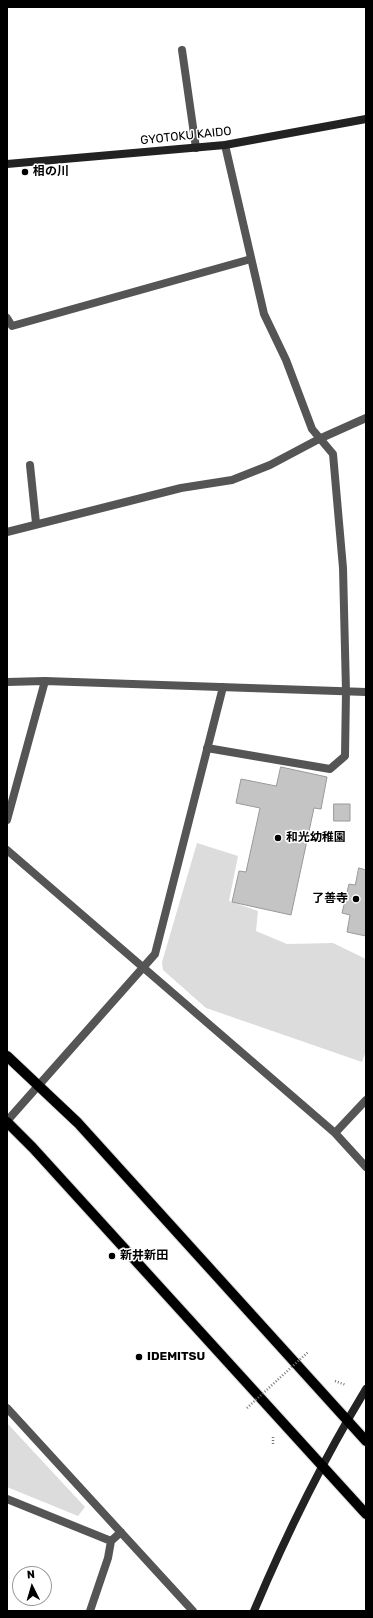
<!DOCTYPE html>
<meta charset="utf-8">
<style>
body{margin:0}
#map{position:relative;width:373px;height:1618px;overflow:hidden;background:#fff;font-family:Rubik,sans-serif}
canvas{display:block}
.frame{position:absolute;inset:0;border:8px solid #000;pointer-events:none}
.north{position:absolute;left:12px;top:1566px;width:40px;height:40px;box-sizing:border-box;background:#fff;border:1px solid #999;border-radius:50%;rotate:355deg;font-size:11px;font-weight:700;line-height:16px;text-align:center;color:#000}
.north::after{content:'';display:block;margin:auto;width:14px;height:18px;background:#000;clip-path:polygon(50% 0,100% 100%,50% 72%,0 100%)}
</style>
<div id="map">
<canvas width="373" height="1618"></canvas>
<div class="frame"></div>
<div class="north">N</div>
</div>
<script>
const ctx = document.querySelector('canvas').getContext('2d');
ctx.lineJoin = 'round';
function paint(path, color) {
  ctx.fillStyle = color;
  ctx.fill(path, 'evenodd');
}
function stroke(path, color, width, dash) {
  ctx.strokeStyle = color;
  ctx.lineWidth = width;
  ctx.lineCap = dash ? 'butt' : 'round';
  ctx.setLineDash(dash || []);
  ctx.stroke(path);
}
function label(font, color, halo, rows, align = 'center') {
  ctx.font = font + ' Rubik,"Noto Sans JP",sans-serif';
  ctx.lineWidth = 3;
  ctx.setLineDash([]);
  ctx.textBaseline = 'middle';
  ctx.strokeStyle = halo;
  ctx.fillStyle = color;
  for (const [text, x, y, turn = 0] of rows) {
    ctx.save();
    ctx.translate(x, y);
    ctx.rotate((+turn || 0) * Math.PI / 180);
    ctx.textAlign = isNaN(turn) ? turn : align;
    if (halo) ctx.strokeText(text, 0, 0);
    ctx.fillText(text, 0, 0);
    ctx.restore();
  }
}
paint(new Path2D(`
 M197,843L238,856L229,901L258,911L256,931L287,944L333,943L366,959V1051L362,1062L206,1008L163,970L162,962Z
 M7,1423L85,1507L78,1516L7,1487Z`), '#dcdcdc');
const building = new Path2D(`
 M281,767L327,777L321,809L314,808L291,915L232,902L239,871L246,872L260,808L236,803L241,779L276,786Z
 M334,804H350V821H334Z
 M359,868L366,870V936L347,932L350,915L342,913L349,884L355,885Z`);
paint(building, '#c4c4c4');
stroke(building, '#999', 1);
const primary = new Path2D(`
 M7,1056L78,1123L366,1441
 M7,1122L33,1148L366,1514`);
stroke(primary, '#dbdbdb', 12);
stroke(new Path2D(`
 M335,1381L346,1385
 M273,1437V1445`), '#777', 2.5, [1, 2]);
stroke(new Path2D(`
 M7,318L12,326L251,259
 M319,439L366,418`), '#555', 8);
stroke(new Path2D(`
 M182,50L196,148
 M30,465L36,523
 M7,532L181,488L232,480L270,465L319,439
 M7,682L45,681L366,692
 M207,748L330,769L345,756L346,691L343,568L333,454L312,429L286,360L264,314L225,145
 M7,820L45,681
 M7,850L335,1133L366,1167
 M7,1121L155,954L223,687
 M335,1133L366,1100
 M7,1408L193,1611
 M7,1499L111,1541L121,1532
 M90,1611L108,1558L111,1541`), '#555', 8);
stroke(new Path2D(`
 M7,164L225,145L366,119
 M254,1611C286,1535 323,1460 366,1389`), '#222', 8);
stroke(primary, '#000', 10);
stroke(new Path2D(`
 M247,1408L308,1352`), '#777', 2.5, [1, 2]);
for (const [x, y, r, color] of [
 [25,172,4,"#000"],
 [278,838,4,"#000"],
 [356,899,4,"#000"],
 [112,1256,4,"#000"],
 [139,1357,4,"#000"]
]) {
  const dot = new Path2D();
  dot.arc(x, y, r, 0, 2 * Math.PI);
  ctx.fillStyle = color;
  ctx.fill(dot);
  stroke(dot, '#fff', 1.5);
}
label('12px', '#000', '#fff', [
 ["GYOTOKU KAIDO",186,136,-6]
]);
label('bold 12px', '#000', '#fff', [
 ["相の川",33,172],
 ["和光幼稚園",286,838],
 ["了善寺",348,899,"right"],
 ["新井新田",120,1256],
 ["IDEMITSU",147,1357]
], 'left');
</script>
